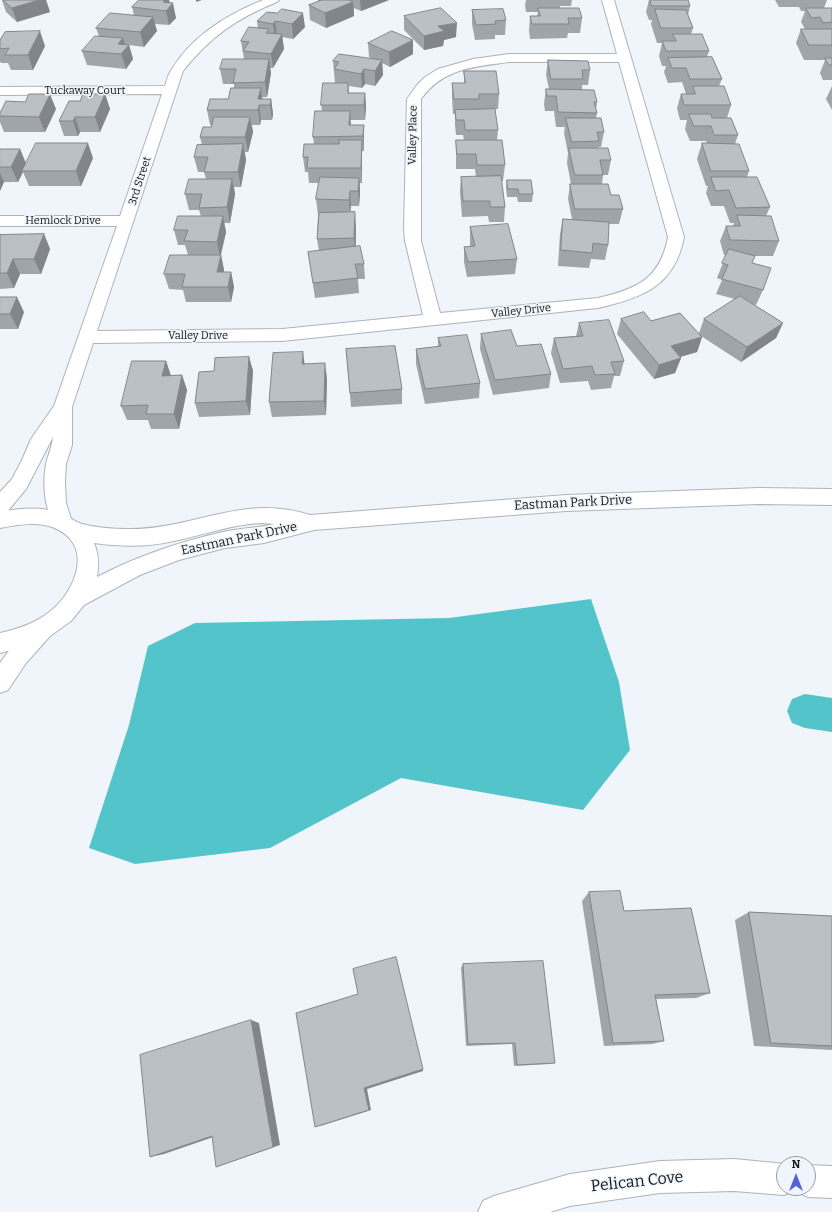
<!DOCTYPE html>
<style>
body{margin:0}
#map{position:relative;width:832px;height:1212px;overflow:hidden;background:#eff5fb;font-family:Bitter,serif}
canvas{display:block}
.north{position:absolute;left:776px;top:1156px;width:40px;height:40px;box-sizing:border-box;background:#eff5fb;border:1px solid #999da1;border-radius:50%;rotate:0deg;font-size:11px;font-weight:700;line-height:16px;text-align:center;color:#171a1b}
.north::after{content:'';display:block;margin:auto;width:14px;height:18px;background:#5460d6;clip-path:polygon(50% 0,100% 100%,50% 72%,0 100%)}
</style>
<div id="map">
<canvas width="832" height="1212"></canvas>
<div class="north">N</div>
</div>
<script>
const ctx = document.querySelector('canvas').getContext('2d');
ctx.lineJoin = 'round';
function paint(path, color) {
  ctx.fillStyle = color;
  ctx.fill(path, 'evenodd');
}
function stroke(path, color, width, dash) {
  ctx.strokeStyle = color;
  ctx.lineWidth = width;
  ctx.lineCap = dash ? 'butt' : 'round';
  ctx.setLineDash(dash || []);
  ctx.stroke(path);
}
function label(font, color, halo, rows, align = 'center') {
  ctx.font = font + ' Bitter,serif';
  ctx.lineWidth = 3;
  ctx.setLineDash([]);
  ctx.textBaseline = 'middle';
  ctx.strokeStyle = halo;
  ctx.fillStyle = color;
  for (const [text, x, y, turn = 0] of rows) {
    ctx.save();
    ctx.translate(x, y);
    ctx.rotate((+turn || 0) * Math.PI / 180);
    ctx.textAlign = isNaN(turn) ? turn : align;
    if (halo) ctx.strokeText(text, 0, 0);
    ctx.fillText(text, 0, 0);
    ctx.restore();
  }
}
paint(new Path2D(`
 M591,599L619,682L630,750L583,810L401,778L270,848L135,864L89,848L129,725L148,646L195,623L449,618Z`), '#53c5ca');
paint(new Path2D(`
 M805,694L832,698V732L805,728L792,723L787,711L792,699Z`), '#53c5ca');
const minor = new Path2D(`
 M263,0H279L277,2C237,18 210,37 183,71L97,331L282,329L423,315L405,241L404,228L407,99L417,85L425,77L438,69L473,59L509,54H617L602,0H614L684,237C675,286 642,298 598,308L282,341L93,343L72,407V445L66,464L65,482L66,503L72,522L69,528L62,530L55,528C45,509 42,485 46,464C48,455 52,447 53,437L26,489L7,512L0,514V492L12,479L22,460L31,439L54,406L117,226H0V216H120L162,94L0,95V87L165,86C167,80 168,74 172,69C192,36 228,14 263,0ZM509,62H619L668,237C660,279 637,289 598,298L440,313L421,241V99C443,68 474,67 509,62Z
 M43,618L51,621L54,628L51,635L26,663L8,690L0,693V663L10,649L35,621Z
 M734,1159L786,1164H784V1188H808V1165L832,1166V1198L808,1197L797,1192L796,1190L784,1195L734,1191L660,1193L570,1206L550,1212H478L483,1201L494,1196L570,1174L660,1161Z`);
const tertiary = new Path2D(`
 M759,488L832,489V505L759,504L566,511L314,530L264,543L225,548L179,560L140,575L84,605L71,621L50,636L26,646L0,653V633C17,629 34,624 48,613C76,593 96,543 52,527C36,521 16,525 0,528V512C22,508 42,506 63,514C70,517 75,522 82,524C97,528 114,529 130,529C195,529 243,493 310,515L566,495ZM262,523L275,524C258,528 240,528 223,532C179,542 137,556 97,577C99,565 99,555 94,543C121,547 148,547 174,541C204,535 232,524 262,523Z`);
stroke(minor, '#adb3b8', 2);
stroke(tertiary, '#adb3b8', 2);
paint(minor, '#fff');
paint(tertiary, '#fff');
paint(new Path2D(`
 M2,0H46L50,12L17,22L6,12Z
 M139,0H169L176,18L169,25L155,24L157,31L144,47L129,45L133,59L126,69L87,65L82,51L99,36L96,28L134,15L132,7Z
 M318,0H389L361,11L354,8V16L326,28L310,20L309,5L318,2Z
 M526,0H572L571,6H560V8L582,18L580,33H568L567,38L530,39L529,31L530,16H537L538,12H526L525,5Z
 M649,0H688L690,6L688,15L693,28L691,34L709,51L707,57L722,79L719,86L731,105L727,118L738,135L735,144L749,171L747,177L770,207L766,216L779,241L773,256H754L752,263L763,290L756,305L753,304L783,323L776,338L741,362L701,336L702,337L697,352L680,357L681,358L675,373L654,379L617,334L621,319L651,321L699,333L704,319L735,299L716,294L722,280L717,278L726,255H724L720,241L726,226H733L734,223H730L724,206H711L706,193L708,186H706L697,159L702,143L707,144L706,141H690L685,129L687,120H680L677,108L681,94H686L682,82L668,83L664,72L666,66H662L659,56L662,43H657L651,24L652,20H649L646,12Z
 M775,0H827L824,8H832V80H823L820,73L825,60H804L796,43L801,29H805L801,22L805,11H801L799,7H779Z
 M472,10L506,20L505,35H495V39L475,40L472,24Z
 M267,12L305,27L293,39L282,37L284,49L273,68H270L271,73L267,97H262V99H271L273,114L272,120H261L260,125H252L253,132L248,152H245L246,160L241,187H234L235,194L230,223H224L226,232L221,255L224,270V272H231L234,287L231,302H186L183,290L169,289L164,274L188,255L185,245H178L174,230L201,216L199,210H189L185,194L206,179L204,172H198L194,157L202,145L200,137L211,127V125H210L207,110L228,99L234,88V84H223L220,69L244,59L241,41L258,28L257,21Z
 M404,16L456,37L444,40L443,46L424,50L404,30Z
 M0,40L45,46L33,70H11L8,63H1L0,61Z
 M413,40V54L390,67L382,63L383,75L375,86L365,84L362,88L349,86V93H365L366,107L365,120H350L351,125H364V151H362V183H360V193L359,206H351L350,212L356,228V247L364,264L365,279H358L359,293L315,298L308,252L319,251L317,239L318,215L316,199L319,183H309L308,172H305L303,157L314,144L313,137L322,111L321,105L335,83L333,61L373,59L369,57L368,43Z
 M548,60L590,70L588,85H582V89L597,102L596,109L597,113L596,118L604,132L601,147H598V148L611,160L608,175H603L602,184L623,209L619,224H608V245L605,260L591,259L589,268L558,266L560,234L563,219H572L568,199L570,184H571L567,163L568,153L564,133L565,127H556L554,111H545L544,104L546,89H549L546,75Z
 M464,71L499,94L498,109L479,110L498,130L497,140L505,165L503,181H501L505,207L504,222H489L488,216L462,217L460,192L461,177H476L475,169H456V140H464L463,135H456L455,125V114H453L452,98V83H464Z
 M832,86V110L826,99Z
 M105,94L110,109L100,132H80L78,136H64L59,121L80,101Z
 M56,109L45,132H4L0,122V113Z
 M0,149H20L26,163L93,158L81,186H29L23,172L18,182H4L0,191Z
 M507,180L533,194L532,202H518L517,197H507L506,188Z
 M470,227L517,259L515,274L467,277L464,262V247L470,246Z
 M44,234L50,249L41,274H20L14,288L0,289V235Z
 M0,297L24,312L18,329H0Z
 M579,323L624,361L620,376H614L611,388L591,390L588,381L560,383L551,353L554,338L576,336Z
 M481,334L517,346L551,374L549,388L493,395L480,349Z
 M438,338L480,383L479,398L425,404L416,364V349L438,347Z
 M346,349L402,389V404L351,407Z
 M249,357L253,371L250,415L199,417L195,403Z
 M166,361L171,376L182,375L187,390L179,429H151L148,420H127L121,406Z
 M305,364L327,378L326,415L272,417L269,402Z
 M589,892L624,911L710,993L696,998L656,999L664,1041L652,1044L604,1046L582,901Z
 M749,912L832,916V1050L754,1046L735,920Z
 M463,964L555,1063L550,1064L514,1066L512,1044L466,1046L461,968Z`), '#a0a5a9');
paint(new Path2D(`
 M39,0H46L50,12L17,22L12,8Z
 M165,0H169L170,6L173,3L176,18L169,25L166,11L163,2Z
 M196,0H202L196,2Z
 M360,0H389L361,11Z
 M353,2L354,16L326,28L325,13Z
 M303,13L305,27L293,39L292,24Z
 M153,17L157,31L144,47L140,32Z
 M275,21L277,36L275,38L273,24Z
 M457,23L456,37L444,40L443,46L424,50V36L438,26Z
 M40,31L45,46L33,70L28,55Z
 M282,34L284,49L273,68L271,54Z
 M123,38L126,48L129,45L133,59L126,69L118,44Z
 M413,40V54L390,67L389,52Z
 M269,59L271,73L267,97L265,82Z
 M382,60L383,75L375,86V71Z
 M364,69L365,84L362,88L361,74Z
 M261,88L263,103L258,99Z
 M365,93L366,107L365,120L364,105Z
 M50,94L56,109L45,132L39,117Z
 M105,94L110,109L100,132L95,117Z
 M271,99L273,114L272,120L270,105Z
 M259,105L261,120L260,125L258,110Z
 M350,111L351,126L349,125Z
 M75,117L80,132L78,136L73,121Z
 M250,117L253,132L248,152L245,137Z
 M364,125V151L363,136Z
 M362,140V183L361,168Z
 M88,143L93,158L81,186L76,171Z
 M243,144L246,160L241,187L238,172Z
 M20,149L26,164L22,171L23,172L18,182L11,167Z
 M0,173L4,182L0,191Z
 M359,178L360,193L359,206L358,191Z
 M232,179L235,194L230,223L227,207Z
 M350,191L351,206L350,215L349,200Z
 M355,212L356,228L355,253L354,238Z
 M223,216L226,232L220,257L217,242Z
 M44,234L50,249L41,274L34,259Z
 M221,255L224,270L221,287L217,272Z
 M13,259L20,274L14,288L7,273Z
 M231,272L234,287L231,302L228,287Z
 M17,297L24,312L18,329L10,314Z
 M783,323L776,338L741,362L747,347Z
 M702,337L697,352L666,361L671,346Z
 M303,352L305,367L302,364Z
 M249,357L253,371L250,415L246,401Z
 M681,358L675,373L654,379L659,365Z
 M166,361L171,376H162Z
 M325,363L327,378L326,415L324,401Z
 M182,375L187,390L179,429L174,414Z
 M251,1020L259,1023L280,1145L216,1167Z
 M423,1069V1071L367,1089L371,1110L320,1126L364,1088Z
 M222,1134L164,1154L150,1157L212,1136Z`), '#82868a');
const building = new Path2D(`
 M3,0H39L12,8Z
 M139,0H165L163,2L173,3L166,11L132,7Z
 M322,0H349L353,2L325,13L309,5Z
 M650,0H688L690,6H652Z
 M441,8L457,23L438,26L444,31L424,36L404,16Z
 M538,8H579L582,18H568L569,24H532L530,16H540Z
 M806,8H832V22L823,23L820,17L812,18Z
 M282,9L303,13L292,24L275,21L273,24L257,21L267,12L277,13Z
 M503,9L506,20L495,21L496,24L476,25L472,10Z
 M655,9L686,10L693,28H661Z
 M110,13L153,17L140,32L96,28Z
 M249,27L269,29L266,33L282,34L271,54L243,51L249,42L241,41Z
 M801,29H832V45H809Z
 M40,31L28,55H5L9,48L0,49V40L5,32Z
 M392,31L413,40L389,52L368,43Z
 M673,34H702L709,51H666L662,41H676Z
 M95,36L123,38L118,44L129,45L121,54L82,51Z
 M339,54L382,60L375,71L364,69L361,74L334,69L339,62L333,61Z
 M712,57L722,79H690L686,68H672L668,58Z
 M825,58H832V65H829Z
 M223,59H269L265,82L233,83L236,69H220Z
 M548,60L588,61L590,70H582L583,79H551Z
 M464,71H496L499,94H479V99H454L452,83H465Z
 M323,83H348V93H365L364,105H321Z
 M693,86H724L731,105H684L681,94H695Z
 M231,88H261L258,99H271L270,105H259L258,110H207L210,99H228Z
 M546,89L594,90L597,102H594L597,113L558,112L556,96H547Z
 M29,94H50L39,117L0,116V113L6,101L25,102Z
 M83,94H105L95,117H75L73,121H59L69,101H80Z
 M495,109L498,130H465L464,120H456L455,110Z
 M315,111H350L349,125H364L363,136L313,137Z
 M689,114H711L712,118H731L738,135H714L711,126H694Z
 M214,117H250L245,137H200L203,127H211Z
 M566,118H601L604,132H597L599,141L572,142Z
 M339,140H362L361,168H307L308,157H303L304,144H339Z
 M456,140H502L505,165H477L476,154H457Z
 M36,143H88L76,171H22Z
 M702,143L739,144L749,171H711Z
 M243,144L238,172H204L208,157H194L197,145Z
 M569,148H608L611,160H600L603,175H575Z
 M0,149H20L11,167H0Z
 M501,176L505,207H490V201H463L461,177Z
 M320,177L359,178L358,191H350L349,200L316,199Z
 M711,177H757L770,207L736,208L729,190L716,191Z
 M189,179H232L227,207L199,208L202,194H185Z
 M507,180H531L533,194H519L518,189H508Z
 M570,184H608L611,195H619L623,209H575Z
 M355,212L354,238L317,239L319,213Z
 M737,215L771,216L779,241L730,240L726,226H740Z
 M178,216H223L217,242L184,241L188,230H174Z
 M563,219L609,222L608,245L593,243L592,253L561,250Z
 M508,224L517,259L468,262L464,247L475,246L470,227Z
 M44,234L34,259H13L7,273H0V235Z
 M360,246L364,264H355L358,278L313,283L308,252Z
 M729,249L755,256L752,263L771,268L763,290L722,279L728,265L722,263Z
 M170,255H221L217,272H231L228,287H182L185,274H164Z
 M740,296L783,323L747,347L704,319Z
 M0,297H17L10,314H0Z
 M644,312L651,321L680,313L702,337L671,346L681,358L659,365L621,319Z
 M609,320L624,361L611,362L615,374L595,375L592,366L563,369L554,338L583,336L579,323Z
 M511,330L517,346L541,344L551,374L495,380L481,334Z
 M467,335L480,383L425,389L416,349L441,346L438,338Z
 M395,346L402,389L350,393L346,349Z
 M303,352L302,364L325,363L324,401L269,402L273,353Z
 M249,357L246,401L195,403L199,372L214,371L215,358Z
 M132,361H166L162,376L182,375L174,414H146L148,405L121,406Z
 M620,891L624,911L691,908L710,993L655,995L664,1041L613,1043L589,892Z
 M749,912L832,916V1046L771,1043Z
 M396,957L423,1069L364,1088L369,1110L315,1127L296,1013L358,994L353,969Z
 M543,961L555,1063L517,1065L515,1043L468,1044L463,964Z
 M251,1020L273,1147L216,1167L212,1136L150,1157L140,1055Z`);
paint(building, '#bac0c5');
stroke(building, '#82868a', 1);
label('11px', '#171a1b', '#eff5fb', [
 ["Tuckaway Court",85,91],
 ["Valley Place",413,135,-89],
 ["3rd Street",140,181,-72],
 ["Hemlock Drive",63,221],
 ["Valley Drive",521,311,-6],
 ["Valley Drive",198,336]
]);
label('13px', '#171a1b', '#eff5fb', [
 ["Eastman Park Drive",573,503,-3],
 ["Eastman Park Drive",239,539,-12]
]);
label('16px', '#171a1b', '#eff5fb', [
 ["Pelican Cove",637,1182,-6]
]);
</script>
